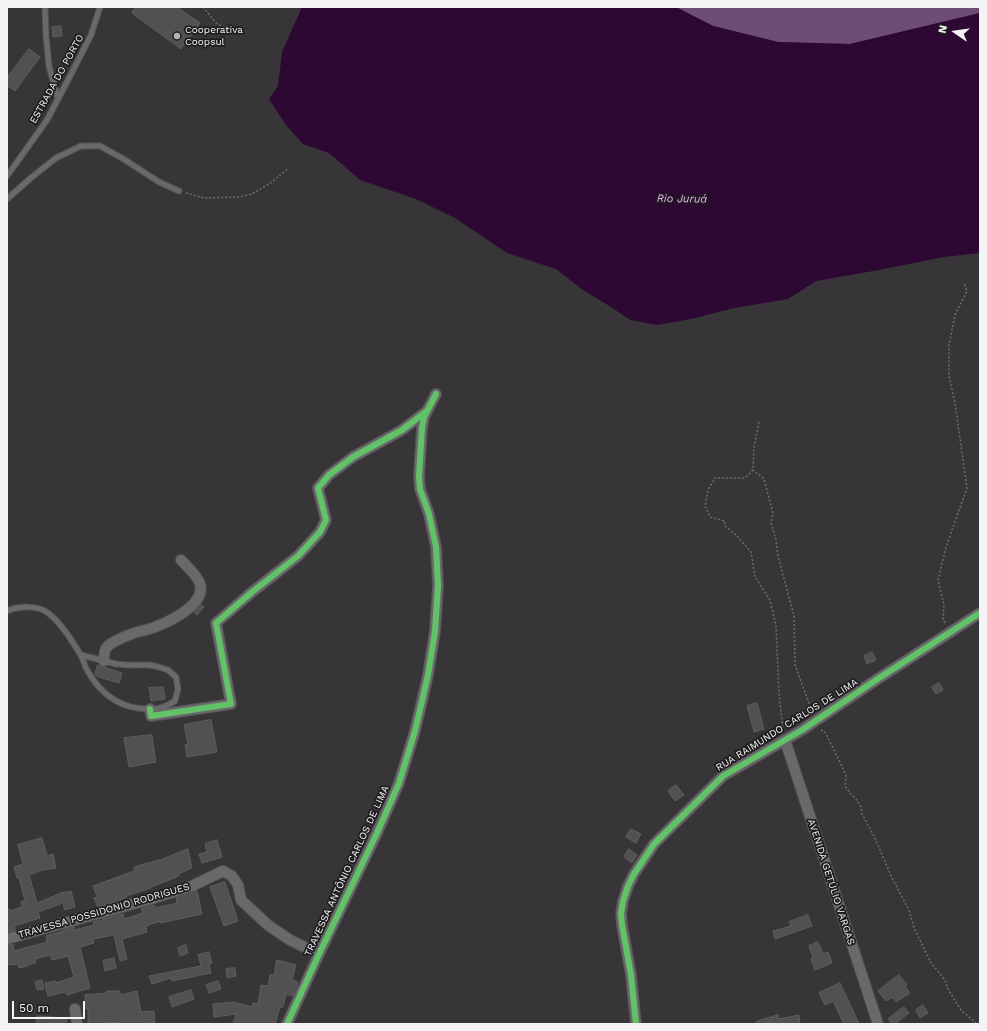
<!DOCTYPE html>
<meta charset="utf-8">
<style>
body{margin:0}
#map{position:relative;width:987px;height:1031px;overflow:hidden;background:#383539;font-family:"Work Sans",sans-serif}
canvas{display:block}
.frame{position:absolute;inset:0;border:8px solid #f6f3f7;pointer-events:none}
.north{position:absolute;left:935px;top:12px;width:40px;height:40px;-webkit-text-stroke:3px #1f1d1f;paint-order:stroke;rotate:283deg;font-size:11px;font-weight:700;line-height:16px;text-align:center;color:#f6f3f7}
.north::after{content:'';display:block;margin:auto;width:14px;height:18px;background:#f6f3f7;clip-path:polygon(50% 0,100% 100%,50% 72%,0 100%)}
.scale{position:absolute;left:12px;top:1001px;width:73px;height:18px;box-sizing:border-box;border:2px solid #f6f3f7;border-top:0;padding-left:5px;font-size:12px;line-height:14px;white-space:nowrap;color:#f6f3f7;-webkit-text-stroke:3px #1f1d1f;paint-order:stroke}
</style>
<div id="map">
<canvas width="987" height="1031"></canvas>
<div class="frame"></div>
<div class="north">N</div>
<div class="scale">50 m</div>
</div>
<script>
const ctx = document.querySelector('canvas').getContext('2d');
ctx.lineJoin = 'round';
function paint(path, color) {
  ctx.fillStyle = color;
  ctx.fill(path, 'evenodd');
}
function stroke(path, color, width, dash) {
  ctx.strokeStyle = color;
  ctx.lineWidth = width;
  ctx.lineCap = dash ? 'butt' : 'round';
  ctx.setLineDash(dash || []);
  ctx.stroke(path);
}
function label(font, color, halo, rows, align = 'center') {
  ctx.font = font + ' "Work Sans",sans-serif';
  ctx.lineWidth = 3.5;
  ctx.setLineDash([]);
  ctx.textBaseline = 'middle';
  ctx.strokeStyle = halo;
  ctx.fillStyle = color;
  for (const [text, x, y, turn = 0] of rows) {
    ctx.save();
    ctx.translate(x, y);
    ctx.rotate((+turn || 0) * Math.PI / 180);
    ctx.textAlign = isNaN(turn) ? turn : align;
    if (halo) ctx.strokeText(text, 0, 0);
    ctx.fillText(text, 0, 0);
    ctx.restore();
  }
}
paint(new Path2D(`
 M676,7H980V13L850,44L778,42L713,26Z`), '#6e4d74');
paint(new Path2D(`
 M302,7H676L713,26L778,42L850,44L980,13V253L944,257L879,270L816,281L788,299L734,308L691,319L657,325L630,320L611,307L583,290L556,269L507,253L455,218L416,199L360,180L329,153L303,144L286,125L269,99L278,86L282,52Z`), '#2c0832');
const building = new Path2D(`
 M136,7H177L200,23L181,49L132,13Z
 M61,26L62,36L53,37L52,27Z
 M29,49L40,57L15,91L7,85V78Z
 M201,605L204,607L197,615L194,612Z
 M872,652L876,660L867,664L864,656Z
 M98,665L122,673L119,683L96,676L95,675Z
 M939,683L943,690L936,694L932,687Z
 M163,687L165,699L151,701L149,688Z
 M757,703L764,729L754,732L747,706Z
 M211,720L217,752L187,757L185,745L188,744L184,725Z
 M152,735L153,744L156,762L129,767L124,738Z
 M676,785L684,795L675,801L668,791Z
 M631,829L641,834L636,843L626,837Z
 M42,838L47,856L53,854L56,868L45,870V869L29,875L37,903L61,893L71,891L75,907L65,910L63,903L38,912L40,918L14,926L15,930L7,932V909H9V911L22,907L21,902L25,900L19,878H17L14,867L23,864L18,845Z
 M217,840L222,857L202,863L199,854L207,852L205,844Z
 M188,849L192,868L178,874L179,876L151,887V888L126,896L127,897L120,900V901L98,907L94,898L97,897L93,886L134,871V867L159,860H160Z
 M629,849L637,855L632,863L624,857Z
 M225,882L238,921L224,926L210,887Z
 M197,891L202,914L160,923V921L146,926L147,932L122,939L127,959L120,961L114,935L93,939L94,943L80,947L90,988L67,995L65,992L48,996L45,983L56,981V983L74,977L68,956L52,960L50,955L35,959L36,963L27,965L28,966L19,968L18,964L7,965V945L13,944L14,951L47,942L46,936L64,931V930L74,927L75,930L94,925L93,922L103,920V919L123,914L124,919L143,913L141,909L154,905L155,908L177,903L176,898Z
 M808,915L812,926L775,939L773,931L791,926L789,922Z
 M818,942L823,954L828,952L832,963L815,970L811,959L813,958L809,946Z
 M186,945L188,953L180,956L178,948Z
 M209,952L212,963L209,964L211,973L172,981L171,978L152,984L149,976L201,966L198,955Z
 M114,958L116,968L105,971L103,961Z
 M277,960L296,965L292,980L298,982L293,996L286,994L283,1007H280L275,1024H233L236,1014L214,1017L213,1004L233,1002L252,1007L253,1003L258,1004L261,985L268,986L270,975H274Z
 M235,968L236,976L227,978L226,969Z
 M899,975L907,985L905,986L910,993L896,1002L892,997L886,1001L878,991Z
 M42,980L44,989L37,990L35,982Z
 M218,981L221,989L209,993L206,985Z
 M840,983L855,1015L859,1024H844L833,1001L825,1005L819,993Z
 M191,990L194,999L172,1007L169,997Z
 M107,991H120V995L137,991L141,1012L154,1011L155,1023L129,1024L104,1022V1024H88V1009H86L85,995L107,993Z
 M923,1005L928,1013L920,1018L916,1010Z
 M904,1007L909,1013L895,1024H892L888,1019Z
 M778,1015L779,1019L799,1015L800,1024H756V1022Z
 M37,1016L67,1018L66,1024H37Z`);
paint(building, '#525152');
stroke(building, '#5f5e5f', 1);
const service = new Path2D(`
 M45,7L46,36L49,66L58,99
 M7,176L47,120L67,82L91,35L100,7
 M7,199L32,177L56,158L81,146H100L122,158L159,182L179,191
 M7,611C19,606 38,605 48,613C60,622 73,642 80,654C83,658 84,664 86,668C89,674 94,681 98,686C108,697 122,706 137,708C155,710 160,710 175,701L178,689L176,677L168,670L159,667L150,665H129L116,664L81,655`);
const minor = new Path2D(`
 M104,661C104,657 104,650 107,647C112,641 133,633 141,631C145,630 151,629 155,627C171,621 206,604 200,584C199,578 186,565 181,560
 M150,709L151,716L231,704L216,623L252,592L298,556L320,532L326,520L318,488L329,475L353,457L402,430L427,411
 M785,740L878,1024
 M7,939L151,899L192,886L223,871L232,876L238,885L241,900L268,925L290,940L319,954
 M75,1009L77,1024
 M287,1024L319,954L377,833L399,783L415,731L428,675L435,631L438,586L436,547L429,514L420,489L419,476L422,428L424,417L436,394
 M636,1024L631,975L622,925L621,914L623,901L628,886L634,874L654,844L723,776L802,730L876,680L980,613`);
stroke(service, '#535154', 7);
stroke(minor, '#535154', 12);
stroke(new Path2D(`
 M203,7L217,24L234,31H246
 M186,193L204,198L239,197L252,194L269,184L289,168
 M759,422L754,448L753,470L764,479L773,513L771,523L776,540L778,556L794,616L795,665L809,703L811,711
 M753,470L745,478H715L708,490L705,506L710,517L725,521V526L737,536L751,552L755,577L770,600L776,626L779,693L783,730
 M945,623L943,620L944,605L938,580L946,547L967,488L955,403L949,376V345L955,315L967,291L964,283
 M821,730L825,732L842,766L846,776L845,786L850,793L856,799L861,807L862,814L874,836L893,880L909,910L914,928L931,963L945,980L948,989L961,1010L977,1024`), '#6f6d6f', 1.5, [2, 2]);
stroke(service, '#6a686b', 5);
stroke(minor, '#6a686b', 10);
stroke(new Path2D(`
 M150,709L151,716L231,704L216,623L252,592L298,556L320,532L326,520L318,488L329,475L353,457L402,430L427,411
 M287,1024L319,954L377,833L399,783L415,731L428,675L435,631L438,586L436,547L429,514L420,489L419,476L422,428L424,417L436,394
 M636,1024L631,975L622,925L621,914L623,901L628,886L634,874L654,844L723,776L802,730L876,680L980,613`), '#61c268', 6);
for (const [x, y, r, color] of [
 [177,36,4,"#b4b0b4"]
]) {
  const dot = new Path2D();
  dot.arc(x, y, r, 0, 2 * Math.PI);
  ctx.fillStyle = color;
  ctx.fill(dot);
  stroke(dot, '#1f1d1f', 1.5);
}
label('10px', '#f6f3f7', '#1f1d1f', [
 ["Cooperativa",185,30],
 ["Coopsul",185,42]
], 'left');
label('10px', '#f6f3f7', '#1f1d1f', [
 ["ESTRADA DO PORTO",57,79,-61],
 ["RUA RAIMUNDO CARLOS DE LIMA",787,725,-32],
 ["TRAVESSA ANTÔNIO CARLOS DE LIMA",347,871,-65],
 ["AVENIDA GETÚLIO VARGAS",831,882,72],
 ["TRAVESSA POSSIDONIO RODRIGUES",104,911,-16]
]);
label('italic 11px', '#efb0fa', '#1f1d1f', [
 ["Rio Juruá",682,199,1]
]);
</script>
